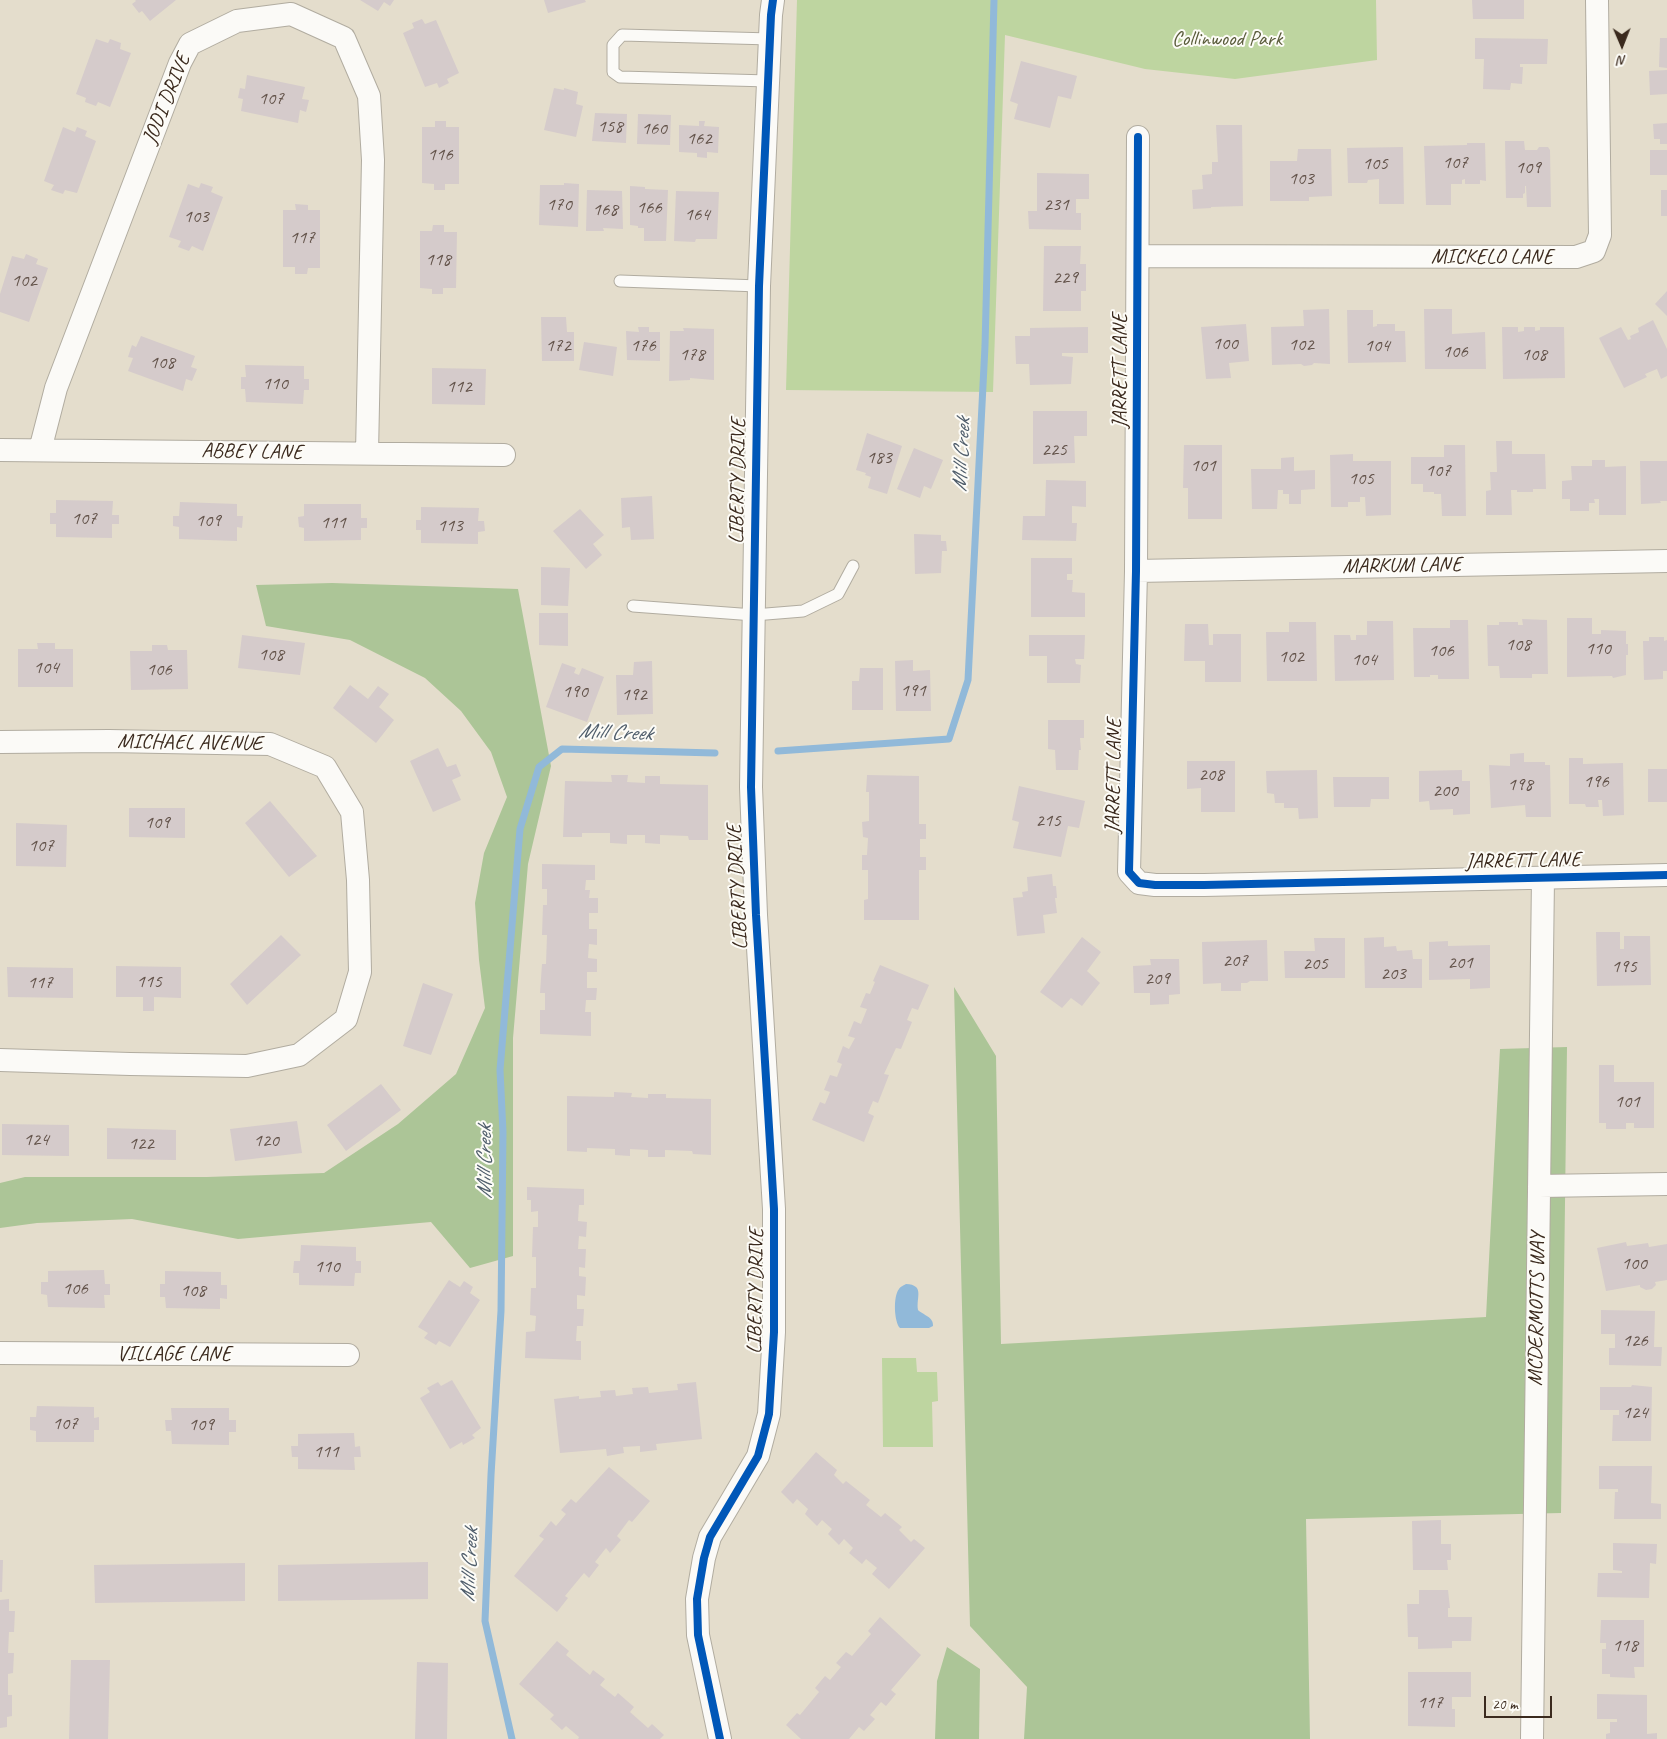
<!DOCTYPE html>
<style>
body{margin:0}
#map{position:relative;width:1667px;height:1739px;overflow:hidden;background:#e4ddcc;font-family:Caveat,sans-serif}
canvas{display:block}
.north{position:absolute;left:1597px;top:20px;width:50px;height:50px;-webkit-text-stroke:4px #fdfcf7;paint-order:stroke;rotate:179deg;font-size:14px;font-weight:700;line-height:20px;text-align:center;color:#3b2a1e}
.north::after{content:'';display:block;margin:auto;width:18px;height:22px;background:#3b2a1e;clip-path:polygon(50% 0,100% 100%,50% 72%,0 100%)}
.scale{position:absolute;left:1484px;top:1696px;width:68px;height:22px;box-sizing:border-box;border:2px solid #3b2a1e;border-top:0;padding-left:6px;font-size:15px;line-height:18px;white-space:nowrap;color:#3b2a1e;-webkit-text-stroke:4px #fdfcf7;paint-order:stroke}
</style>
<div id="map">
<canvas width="1667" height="1739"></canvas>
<div class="north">N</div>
<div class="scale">20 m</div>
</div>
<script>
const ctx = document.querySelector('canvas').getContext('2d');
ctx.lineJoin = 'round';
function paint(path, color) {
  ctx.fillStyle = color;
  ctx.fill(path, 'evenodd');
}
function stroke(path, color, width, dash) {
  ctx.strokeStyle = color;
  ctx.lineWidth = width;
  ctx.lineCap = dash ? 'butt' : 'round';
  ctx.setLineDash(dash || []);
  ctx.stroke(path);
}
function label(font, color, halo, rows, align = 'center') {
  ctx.font = font + ' Caveat,sans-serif';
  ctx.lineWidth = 4;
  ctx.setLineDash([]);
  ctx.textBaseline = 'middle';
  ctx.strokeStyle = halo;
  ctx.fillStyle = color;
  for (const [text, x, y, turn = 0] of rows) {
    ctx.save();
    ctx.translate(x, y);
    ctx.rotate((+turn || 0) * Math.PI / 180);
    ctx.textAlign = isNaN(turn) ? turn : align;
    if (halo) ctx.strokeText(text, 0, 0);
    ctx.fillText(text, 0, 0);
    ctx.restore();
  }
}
paint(new Path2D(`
 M797,0H1376L1377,60L1235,79L1145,69L1005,35L993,392L786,390Z
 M882,1358H916L917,1372H937L938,1401L932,1402L933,1447H883Z`), '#bed5a0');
paint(new Path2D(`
 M332,583L518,589L551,766L528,864L513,1038V1256L470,1268L431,1222L238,1239L132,1219L37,1223L0,1228V1183L25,1177H207L324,1173L398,1124L456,1074L485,1008L479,960L475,903L484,853L507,797L491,752L461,711L425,678L350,640L266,626L256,585Z
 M954,987L996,1056L1001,1344L1486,1317L1500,1049L1567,1047L1561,1513L1306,1519L1310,1739H1024L1027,1687L970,1626Z
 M947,1647L980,1669L979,1739H935L937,1681Z`), '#acc597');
paint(new Path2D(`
 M906,1284C925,1285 916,1297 918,1310C923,1315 934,1317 933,1326L929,1328H900C894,1322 893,1296 899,1289C900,1287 904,1285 906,1284Z`), '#91b9d9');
stroke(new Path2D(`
 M778,751L949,739L968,680L985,346L994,0
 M512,1739L485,1621L491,1475L501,1311L503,1132L500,1070L520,829L539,767L562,749L715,753`), '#91b9d9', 7);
paint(new Path2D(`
 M135,0H176L150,21L142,11L139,13L132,4L136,1Z
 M360,0H394L390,6L384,2L378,11Z
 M544,0H585L586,2L548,13Z
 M1472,0H1524V19H1473Z
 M422,19L425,24L436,20L459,73L447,79L449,83L439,88L437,83L425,87L403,33L414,28L412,23Z
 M1475,38L1548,39L1547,64H1520V67H1523L1522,84L1511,83L1510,90L1483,89L1484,59H1475Z
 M1660,38H1667V68L1659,67Z
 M96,39L108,43L110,39L121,43L120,49L131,53L110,107L98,102L96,106L85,102L86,98L76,94Z
 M1021,61L1077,76L1071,99L1058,96L1050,128L1014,119L1018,104L1010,101Z
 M1667,70V94L1650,95L1649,71Z
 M247,75L305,87L302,99L309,100L306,112L300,110L298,123L241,111L243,99L238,98L240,88L245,89Z
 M554,88L564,90V88L578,92L576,104L583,106L576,137L544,130Z
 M595,113L627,114L626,143L592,141Z
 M638,114L671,115L670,145L637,144Z
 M435,121H446V127H459V184H445V190H434V184L422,183V127H435Z
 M699,121H705L704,126L719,127L718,153L707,152V158L697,157V153L679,152V125L699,126Z
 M1667,123V144H1660V139H1654L1653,124Z
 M1216,125H1242L1243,206L1211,207V208L1193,209L1192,190L1203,189L1202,175L1212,174V162H1218Z
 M63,127L75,132L77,127L87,131L85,136L96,141L77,193L65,190L63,194L51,190L54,185L44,181Z
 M1505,141H1524L1525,150H1537L1539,147H1548L1550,150L1551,207H1527L1526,186H1525V193L1523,194V198H1506Z
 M1467,143H1485L1486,181L1480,180V184H1465V179L1462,180V184H1451V205H1426L1424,146L1467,145Z
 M1403,147L1404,204H1379V179L1368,180L1367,183H1348L1347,148Z
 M1298,149H1331L1332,196L1309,197V201H1270V161H1297Z
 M1650,150H1667V175H1650Z
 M1037,173L1089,174V199H1076V213H1081V230L1029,229L1028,211H1037Z
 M201,183L213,187L211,192L223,197L203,251L192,246L189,251L178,247L181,241L169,237L188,184L199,188Z
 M564,183L579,184L578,227L539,225L540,185H564Z
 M630,186L645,187V189L668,190L666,241H644V228H638V226L630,225Z
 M587,190L622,191L623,229L603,228L604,231H586Z
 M1661,190H1667V216H1661Z
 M676,191L719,192L717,239H696L695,242L674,241Z
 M295,204L308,205V210H320V268H308L307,274H295V267H283V210H296Z
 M433,225H444V232H457L456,288H443V294H432V289L420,288V231H432Z
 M1044,246H1081L1080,264H1086V291H1081V311H1043Z
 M26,254L38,259L36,264L48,268L29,322L0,312V294L12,256L24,259Z
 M1667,291V316L1655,304Z
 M1329,309L1330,364L1314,363L1312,365L1304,366L1301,364L1272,365L1271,327L1304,326L1303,310Z
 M1424,309H1452V334L1485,332L1486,369H1425Z
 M1347,310H1373V327L1377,326V324H1395V331H1405L1406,362L1348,363Z
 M541,317H566L567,332H574V361H542Z
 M1653,320L1667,349V376L1661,379L1657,369L1645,374L1647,377L1624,388L1599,338L1621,327L1628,340L1631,339L1630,336L1639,332L1638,328Z
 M1246,324L1249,361L1229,363L1231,378L1206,379L1201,327Z
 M638,327H649V332H660V361L627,360L626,331L639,332Z
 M1088,327V353H1062V356L1073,357L1071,384L1030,385L1029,364H1016L1015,336H1030V328Z
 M1502,327H1518V332L1524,331V327H1535V331L1540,330V327H1564L1565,378L1503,379Z
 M683,328L714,329V380L690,378V380L669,381L670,331H684Z
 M141,336L195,356L191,367L197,369L192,381L186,379L183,391L128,371L133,358L128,357L132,345L136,347Z
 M584,342L617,347L613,376L579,370Z
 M245,365L304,366V379H309V390H304L303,404L246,402L245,389H241V377H246Z
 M432,368L486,369L485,405L432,404Z
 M1033,411H1087V436H1074L1075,463L1033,464Z
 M867,433L902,446L887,494L868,488L871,477L865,475L866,473L856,470Z
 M1496,441H1512V454H1545L1546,489H1533V492H1517V490H1511L1512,515H1486V491L1491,490L1490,472H1497Z
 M1184,445H1222V519H1188V488H1183Z
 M1444,445H1465L1466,516H1442L1441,494H1434V492H1423V484H1411V457H1444Z
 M914,448L943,460L931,489L924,486L920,498L897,489Z
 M1353,454V461H1391V515L1366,516L1365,497H1360V502H1348V507H1331L1330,455Z
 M1294,457V471L1315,470V489L1301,490V504H1289V494H1283V490H1278L1277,509H1252L1251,469H1281V458Z
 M1592,460H1605V467L1626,466V515H1599V499H1594L1595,503H1589V511H1570V499H1562V481L1572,480L1571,466H1592Z
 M1640,461H1667V501H1660L1661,503L1641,504Z
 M1046,480L1086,481V507L1072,506V523H1077L1076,541L1022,540L1023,516H1045Z
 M652,496L654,539L631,540L630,527L622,528L621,498Z
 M56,500L113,501L112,515H119V524H112V538L56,537V524H50V513H56Z
 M180,502L237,504V516H243L242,528L237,527V541L179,539V527L173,526V516H179Z
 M304,504H361V518H367V528H361V540L304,541V528L299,527L298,517L304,516Z
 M421,507L479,508L478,521H484L485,531L478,532V544L421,543V530H416V520H421Z
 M580,509L604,535L593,544L602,555L586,569L553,531Z
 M914,534L941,535V541H946L947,551H942L941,573L915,574Z
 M1031,558H1072V574H1067V580H1073L1072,592L1085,593V617H1031Z
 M541,567L570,568L568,606L541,605Z
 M539,613H568V646L539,645Z
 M1567,618H1592V634H1601V630L1626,631V644H1628V655H1626V675L1613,678L1612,676L1567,677Z
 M1522,619L1547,620L1548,674H1532V678H1500L1499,666H1488L1487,625H1499V622H1518V625H1523Z
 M1450,620H1468L1469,679H1438V675H1430V677H1414L1413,628H1450Z
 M1367,621H1393L1394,680L1335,681L1334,635H1350L1351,640H1356V635H1367Z
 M1289,622H1316L1317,681H1267L1266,632H1289Z
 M1185,624H1208L1209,645H1213V634H1241V682H1205V661H1184Z
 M242,635L305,643L300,675L238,668Z
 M1029,635H1085L1084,659H1075L1076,664L1081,665L1080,683H1047V656H1029Z
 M1649,637H1664V641L1667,640V671H1663V679L1644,680L1643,641H1649Z
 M37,643H55V649H73V687H18V649H38Z
 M152,645H167L168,650H187L188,689L131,690L130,651H152Z
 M913,660V671L930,670L931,711H896L895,661Z
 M652,661L653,714L617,715L616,675H633L634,662Z
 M562,663L576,668L574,673L579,675L582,668L604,677L587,722L546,707Z
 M860,668H883V710H852V681H859Z
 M350,685L368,699L378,686L389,694L379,707L394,720L376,743L333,708Z
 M1048,720H1084V738H1080L1081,750H1079L1078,770H1056L1055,750L1048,749Z
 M438,748L447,767L456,764L461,776L452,780L461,800L433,812L410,761Z
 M1524,753V762H1545V765H1550L1551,817H1526L1525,805L1491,808L1489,765L1510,766V754Z
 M1569,758H1583V764L1623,763L1624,815L1603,816L1602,800H1598L1599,807H1586L1585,804H1569Z
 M1187,761H1235V812H1201V788L1187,789Z
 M1648,769H1667V802H1648Z
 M1317,770L1318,818L1299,819L1298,808H1284V803H1275L1274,794L1267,793L1266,771Z
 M1462,770V781H1470V814L1453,815V809L1430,810L1429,801L1419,802V771Z
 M611,775H628L627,782L645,783V776H660V784L708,785V840H689L688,836L660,835V844L645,843V835H627V844L610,843V833H582V837H563L565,781L612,782Z
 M867,775L919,776V824H926V839H920V857H926V870H919V920H864V900L868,899V870H862V855H867L868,838L863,837L862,822L869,821V792H866Z
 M1333,777H1389V799H1371L1370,807H1334Z
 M1019,786L1085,801L1079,828L1068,826L1061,857L1013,848L1019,822L1012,820Z
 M270,801L317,856L289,877L245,823Z
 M129,808H185V838L129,837Z
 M16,823L67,825L66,867L16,866Z
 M542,864L595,865V880H586L585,890H590L589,898H598V913H589V929H597V945L589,944L588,958L597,959V972H587V988H597L596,1000H586L585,1012H591V1036L540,1034V1010H545V993H540L542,964H546L547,935H542L543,905H547V889H542Z
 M1052,874L1053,886H1056L1057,898H1055L1057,913L1043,915L1045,933L1017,936L1013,898L1023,897L1022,892L1028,891L1027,877Z
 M1596,932H1620V949H1624V936H1650L1651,985L1597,986Z
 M281,935L301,955L247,1005L230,984Z
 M1082,937L1101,952L1087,971L1100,983L1082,1006L1071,998L1062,1008L1040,992Z
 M1384,937V947L1396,946L1397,951L1412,950L1413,959H1422V988H1365L1364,938Z
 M1314,938H1345V978H1285L1284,951H1315Z
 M1267,940L1268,981H1250L1247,983H1241V991H1221V983L1203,984L1202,942Z
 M1448,941V946L1490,945V988L1470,989V979L1429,980V942Z
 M1150,959H1179L1180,994L1169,995V1004L1150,1005V993H1134L1133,966L1151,965Z
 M880,965L929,985L918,1010L912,1008L907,1020L912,1022L901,1049L896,1048L884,1074L889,1075L878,1103L873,1101L868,1113L874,1116L864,1142L812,1120L820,1102L825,1104L830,1092L824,1090L830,1075L837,1077L842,1064L837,1062L843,1046L849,1049L855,1038L848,1036L854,1021L861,1024L867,1009L860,1007L866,993L870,994L875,982L873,981Z
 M116,966L181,967V998L154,997V1011H143V997H116Z
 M7,967L73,968V998L8,997Z
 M423,983L453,994L431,1055L403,1046Z
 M1599,1065H1614V1082H1654V1128H1634V1123H1626V1129H1606V1123H1599Z
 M381,1084L401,1110L346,1151L327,1125Z
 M614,1092L632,1093L631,1097L648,1098V1094H666V1098L711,1099V1155L693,1154L692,1151L665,1150V1157H648V1150L630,1149V1156L615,1155V1149L587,1148V1152L567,1151V1096L614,1097Z
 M297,1121L302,1153L235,1161L230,1129Z
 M2,1124L69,1125V1156L2,1155Z
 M107,1128L176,1130V1160L107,1159Z
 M527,1187L584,1189V1205H579L578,1221L587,1222L586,1237L579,1236L578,1249H586L585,1268L579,1267V1276L586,1277L585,1296L577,1295V1309H584L583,1326H577L576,1341H581V1360L525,1358L526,1332L535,1331L536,1316L530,1315L531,1288H536V1257H532L533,1227H538V1211L531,1212V1200H527Z
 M1626,1242L1627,1246L1648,1243L1649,1247L1667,1244V1280L1655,1282L1656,1285L1652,1289L1646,1290L1640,1287V1285L1606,1291L1597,1248Z
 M301,1245L356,1247V1261H361V1273H355L354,1286L299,1285V1273H293L294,1261H300Z
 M104,1270L105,1284H110V1295H104L105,1308L48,1307L47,1295L41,1294V1282H48V1271Z
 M165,1271L221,1272V1285H227V1299L220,1298V1309L166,1308L165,1297H160V1284H165Z
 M449,1280L460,1287L464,1281L473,1287L470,1293L480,1300L450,1347L439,1341L436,1345L424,1338L428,1333L418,1327Z
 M1601,1310L1655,1311L1654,1347H1662L1661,1366L1609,1365V1348H1615V1334H1601Z
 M452,1380L481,1428L472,1435L475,1438L463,1445L462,1442L450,1449L420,1398L430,1392L427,1388L438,1382L441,1386Z
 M696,1382L702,1439L656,1444L657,1450L640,1452V1446L623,1447L624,1453L607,1456L606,1449L560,1453L554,1399L579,1396V1399L601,1397L600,1391L615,1390L616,1396L633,1394L632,1388L648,1387L649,1393L678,1390L677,1384Z
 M1632,1385L1652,1387L1651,1441H1612L1613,1415H1619V1410H1600V1387H1631Z
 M37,1406L94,1407V1418L99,1417V1430H94V1442H36V1431L30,1430V1417H36Z
 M171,1408H229V1420H236V1432H229V1445L172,1444L171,1431H166L165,1420H172Z
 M354,1433L355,1447L360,1446L361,1457H354L355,1470L298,1469V1457H292L291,1446H298V1434Z
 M816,1452L837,1470L834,1475L843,1484L846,1481L870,1500L866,1505L881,1517L885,1513L902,1527L899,1530L911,1542L914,1539L925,1548L889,1589L872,1574L877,1568L866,1559L862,1564L849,1553L853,1548L844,1539L839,1545L828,1534L832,1529L822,1520L817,1526L805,1514L808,1509L797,1499L793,1504L781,1492Z
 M1599,1466H1652L1651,1503L1661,1504V1519H1614L1615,1492H1618V1489H1599Z
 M609,1467L650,1501L632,1522L629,1520L617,1536L621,1540L610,1553L606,1548L595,1562L599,1565L589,1578L584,1573L565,1596L568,1598L557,1612L514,1576L544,1539L539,1536L551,1521L556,1526L566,1514L561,1510L571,1499L576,1503Z
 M1441,1520V1544H1451V1560H1447L1448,1570H1413L1412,1521Z
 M1613,1543L1657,1544L1656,1564L1650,1563L1649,1598L1597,1597L1598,1573H1622V1571L1613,1570Z
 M0,1560H3L2,1592H0Z
 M428,1562V1599L278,1601V1565Z
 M245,1563V1601L95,1603L94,1565Z
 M1419,1590H1448L1450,1608H1448V1617H1472L1471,1641H1452V1648L1418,1649V1637H1408L1407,1604H1419Z
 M9,1599V1611H15L14,1632H9L8,1653H14L13,1673L8,1674V1695H12V1716L7,1717V1727L0,1728V1600Z
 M880,1617L921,1655L891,1690L896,1694L886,1706L881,1702L870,1715L875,1719L864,1731L859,1727L849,1739H801L786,1725L797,1713L800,1715L819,1692L815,1688L825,1676L830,1680L841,1667L836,1663L846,1652L852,1656L871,1634L868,1631Z
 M1601,1620H1644V1667H1634L1635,1678L1610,1677V1674H1602V1649H1606V1643H1600Z
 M557,1641L569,1651L566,1655L590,1675L593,1670L605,1679L600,1685L615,1697L618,1693L634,1707L630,1712L648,1728L652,1724L664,1735L660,1739H578L579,1737L566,1726L562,1730L550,1719L554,1715L519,1684Z
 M71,1660H110L108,1739H69Z
 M417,1662L448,1663L447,1739H415Z
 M1408,1672H1471V1697H1452V1709H1455V1727L1408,1726Z
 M1597,1694L1647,1695V1734L1657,1733V1739H1606V1734L1610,1733V1722H1617V1719H1597Z`), '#d5cbcb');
const lane = new Path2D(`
 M769,81L620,77L613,72V45L622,35L771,39
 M620,281L759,286
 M633,606L754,615L803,611L838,594L853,566`);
const street = new Path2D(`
 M1138,137L1136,571L1129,872L1139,883L1155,885H1204L1667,875
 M1138,256L1576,257L1594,251L1600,235L1597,0
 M0,450L504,455
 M40,450L56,388L180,63L190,44L237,21L291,14L344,38L369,96L373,160L367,453
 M1136,571L1667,561
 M0,742L109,741L270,744L325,767L352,812L358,880L360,972L346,1019L299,1055L247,1066L130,1064L0,1060
 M1539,1186L1667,1184
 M0,1353L348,1355
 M720,1739L698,1635L697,1599L704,1558L710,1537L758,1456L769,1414L774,1332V1209L756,915L751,787L759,286L771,15L773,0
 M1532,1739L1543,878`);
stroke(lane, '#b1aca0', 13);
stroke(street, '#b1aca0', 24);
stroke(lane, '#fbfaf7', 11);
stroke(street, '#fbfaf7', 22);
stroke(new Path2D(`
 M1138,137L1136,571L1129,872L1139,883L1155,885H1204L1667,875
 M720,1739L698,1635L697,1599L704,1558L710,1537L758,1456L769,1414L774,1332V1209L756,915L751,787L759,286L771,15L773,0`), '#0057b8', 8);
label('19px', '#625249', null, [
 ["107",271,99],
 ["158",610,127],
 ["160",654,129],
 ["162",699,139],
 ["116",440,155],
 ["107",1455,163],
 ["105",1375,164],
 ["109",1528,168],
 ["103",1301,179],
 ["170",559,205],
 ["231",1056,205],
 ["166",649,208],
 ["168",605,210],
 ["164",697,215],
 ["103",196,217],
 ["117",302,238],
 ["118",438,260],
 ["229",1065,278],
 ["102",24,281],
 ["100",1225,344],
 ["102",1301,345],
 ["172",558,346],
 ["176",643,346],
 ["104",1377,346],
 ["106",1455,352],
 ["178",692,355],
 ["108",1534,355],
 ["108",162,363],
 ["110",275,384],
 ["112",459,387],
 ["225",1054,450],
 ["183",879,458],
 ["101",1203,466],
 ["107",1438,471],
 ["105",1361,479],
 ["107",84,519],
 ["109",208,521],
 ["111",333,523],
 ["113",450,526],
 ["108",1518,645],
 ["110",1598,649],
 ["106",1441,651],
 ["108",271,655],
 ["102",1291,657],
 ["104",1364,660],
 ["104",46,668],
 ["106",159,670],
 ["191",913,691],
 ["190",575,692],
 ["192",634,695],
 ["208",1211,775],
 ["196",1596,782],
 ["198",1520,785],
 ["200",1445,791],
 ["215",1048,821],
 ["109",157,823],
 ["107",41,846],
 ["207",1235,961],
 ["201",1460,963],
 ["205",1315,964],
 ["195",1624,967],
 ["203",1393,974],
 ["209",1157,979],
 ["115",149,982],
 ["117",40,983],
 ["101",1627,1102],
 ["124",36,1140],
 ["120",266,1141],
 ["122",141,1144],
 ["100",1634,1264],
 ["110",327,1267],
 ["106",75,1289],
 ["108",193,1291],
 ["126",1635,1341],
 ["124",1635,1413],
 ["107",65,1424],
 ["109",201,1425],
 ["111",326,1452],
 ["118",1625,1646],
 ["117",1430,1703]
]);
label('21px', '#595b3a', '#fdfcf7', [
 ["Collinwood Park",1227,39]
]);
label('21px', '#3b2a1e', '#fdfcf7', [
 ["JODI DRIVE",167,99,-68],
 ["MICKELO LANE",1492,257],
 ["JARRETT LANE",1120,371,-90],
 ["ABBEY LANE",252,452,1],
 ["LIBERTY DRIVE",738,481,-89],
 ["MARKUM LANE",1402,566,-1],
 ["MICHAEL AVENUE",190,743,1],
 ["JARRETT LANE",1114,776,-89],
 ["JARRETT LANE",1523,861,-1],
 ["LIBERTY DRIVE",738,887,-93],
 ["LIBERTY DRIVE",756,1291,-89],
 ["MCDERMOTTS WAY",1537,1309,-89],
 ["VILLAGE LANE",174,1354]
]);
label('italic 22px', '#4f5d6b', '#fdfcf7', [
 ["Mill Creek",962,455,-87],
 ["Mill Creek",615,733,2],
 ["Mill Creek",485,1162,-90],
 ["Mill Creek",470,1565,-87]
]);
</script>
